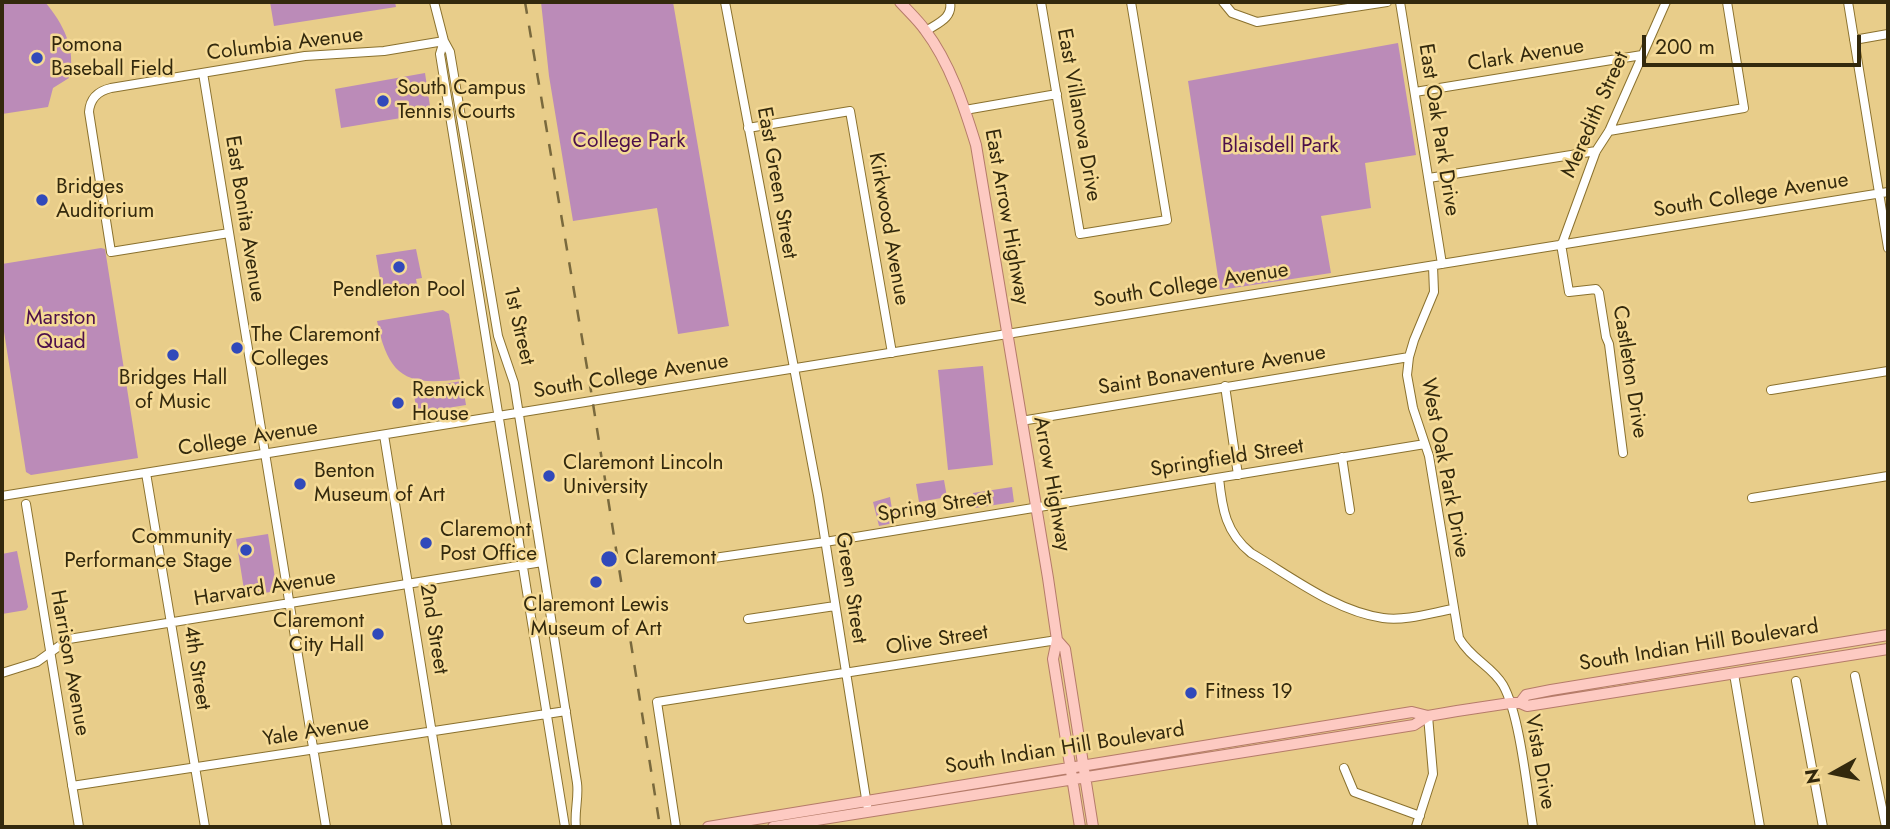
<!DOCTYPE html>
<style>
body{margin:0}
#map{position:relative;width:1890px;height:829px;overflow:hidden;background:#e8cd8a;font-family:Jost,sans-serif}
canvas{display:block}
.frame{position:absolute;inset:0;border:4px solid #33290d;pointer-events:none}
.north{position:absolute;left:1799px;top:738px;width:70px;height:70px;-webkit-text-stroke:5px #f5da96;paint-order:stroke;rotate:261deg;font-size:19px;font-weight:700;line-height:28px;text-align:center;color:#33290d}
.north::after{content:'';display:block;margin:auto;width:24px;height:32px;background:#33290d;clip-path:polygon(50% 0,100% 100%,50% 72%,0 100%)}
.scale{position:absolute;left:1642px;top:35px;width:219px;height:32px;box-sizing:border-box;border:4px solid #33290d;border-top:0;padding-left:9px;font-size:21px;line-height:24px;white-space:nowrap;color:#33290d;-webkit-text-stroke:5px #f5da96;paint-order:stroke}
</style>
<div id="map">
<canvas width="1890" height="829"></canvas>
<div class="frame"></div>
<div class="north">N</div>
<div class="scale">200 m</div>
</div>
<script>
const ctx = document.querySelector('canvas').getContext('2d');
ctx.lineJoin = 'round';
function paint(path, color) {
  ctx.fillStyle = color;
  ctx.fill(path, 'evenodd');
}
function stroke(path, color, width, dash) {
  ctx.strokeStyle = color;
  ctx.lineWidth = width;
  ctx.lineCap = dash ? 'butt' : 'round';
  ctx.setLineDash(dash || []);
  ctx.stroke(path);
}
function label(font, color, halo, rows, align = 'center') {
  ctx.font = font + ' Jost,sans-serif';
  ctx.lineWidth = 5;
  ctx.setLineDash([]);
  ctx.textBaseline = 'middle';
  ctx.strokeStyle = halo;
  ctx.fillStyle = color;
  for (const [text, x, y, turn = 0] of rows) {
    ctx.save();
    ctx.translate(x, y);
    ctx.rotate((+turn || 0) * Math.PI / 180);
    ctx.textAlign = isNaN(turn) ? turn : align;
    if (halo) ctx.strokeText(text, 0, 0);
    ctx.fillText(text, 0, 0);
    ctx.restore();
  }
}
paint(new Path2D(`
 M2,2H45C63,23 77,50 69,78L53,88L48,107L2,114Z
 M270,2H395L396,7L274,26Z
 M541,2H673L729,326L678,334L657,208L573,221L549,76Z
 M1398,43L1416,155L1365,163L1371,208L1321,216L1331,273L1220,290L1188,81Z
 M425,73L431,113L341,128L335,89Z
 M101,248L105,249L138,458L31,475L26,472L2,319V264Z
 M416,249L422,278L416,279L418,290L383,296L376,255Z
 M443,310L449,314L460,379C405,387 388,375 377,321Z
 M983,366L993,465L948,470L938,370Z
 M462,381L466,405L417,413L413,389Z
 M944,480L947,497L919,502L916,484Z
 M1012,487L1014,502L975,508L973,493Z
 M890,497L892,509L896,508L897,512L901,511L903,517L894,519V523L879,526L873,502Z
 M268,534L277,591L245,596L236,539Z
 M17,551L28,607L26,610L2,614V554Z`), '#bb8bb8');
const minor = new Path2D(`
 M434,2L444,41L450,52L498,336L514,383L577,783C579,798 574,812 576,827
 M725,2L818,495L867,805
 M1041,2L1080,234L1167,220L1131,2
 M1223,2L1232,13L1257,22L1387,2
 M1400,2L1442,264
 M1848,2L1888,248
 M926,31C938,23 953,18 950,2
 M1854,40L1888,34
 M444,41L440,54L565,827
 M203,73L326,827
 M1415,92L1642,55
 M965,110L1057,94
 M748,128L850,111L892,353
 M1609,131L1744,108L1727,2
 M1429,178L1596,151
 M229,233L111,252L89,112C90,98 98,91 111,88L305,56L384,51L444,41
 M1561,244L1569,292L1596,289L1599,293L1606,337L1609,344L1623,453
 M1562,244L1596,151L1609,131L1666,2
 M1433,266L1434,292L1414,340L1409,357L1407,375L1413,408L1429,456L1459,638C1471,659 1492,666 1503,685C1520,715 1527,790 1533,827
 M1225,386L1238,475
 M1771,390L1888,371
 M1021,421L1409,357
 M384,435L447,827
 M1342,457L1350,510
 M146,473L205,827
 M1219,478C1222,509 1226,533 1251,553C1292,577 1335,611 1383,618C1406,621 1431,613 1453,609
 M2,496L1888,192
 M1752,498L1888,476
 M26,504L79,827
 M714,558L825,542L1425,444
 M748,619L835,606
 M2,673L37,662L69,639L542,562
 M1734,674L1760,827
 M1855,676L1886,827
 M1796,681L1823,827
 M1344,768L1354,792L1420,816
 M72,786L566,711
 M676,827L657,702L1057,640
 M1416,827L1433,774L1428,716`);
const major = new Path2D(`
 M900,2C908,11 918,20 925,30C950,63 964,106 976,145L1048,578L1057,640L1053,659L1080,827
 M1057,640L1065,649L1093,827
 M1520,703L1526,695L1551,690L1888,635
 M708,827L1412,712L1428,716
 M773,827L1414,725L1428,716L1457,711L1510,703H1520L1527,706L1888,649`);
stroke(minor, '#8a712e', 10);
stroke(major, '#b57b69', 12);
stroke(minor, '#fff', 8);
stroke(major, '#fdcac2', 10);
stroke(new Path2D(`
 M525,2L591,391L660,827`), '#79693d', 2.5, [12, 12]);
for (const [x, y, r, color] of [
 [37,58,7,"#3149ba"],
 [383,101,7,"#3149ba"],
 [42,200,7,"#3149ba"],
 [399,267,7,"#3149ba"],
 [237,348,7,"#3149ba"],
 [173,355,7,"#3149ba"],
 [398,403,7,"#3149ba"],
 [549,476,7,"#3149ba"],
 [300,484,7,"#3149ba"],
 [426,543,7,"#3149ba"],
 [246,550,7,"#3149ba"],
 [609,559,9,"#3149ba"],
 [596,582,7,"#3149ba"],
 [378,634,7,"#3149ba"],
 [1191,693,7,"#3149ba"]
]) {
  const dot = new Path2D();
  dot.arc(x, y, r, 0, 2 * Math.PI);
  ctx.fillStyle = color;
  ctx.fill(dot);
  stroke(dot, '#f5da96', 2.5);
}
label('21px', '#33290d', '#f5da96', [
 ["Columbia Avenue",285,45,-7],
 ["Clark Avenue",1526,56,-9],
 ["East Villanova Drive",1078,115,80],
 ["Meredith Street",1596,115,-66],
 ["East Oak Park Drive",1438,130,81],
 ["East Green Street",776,183,80],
 ["South College Avenue",1751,196,-9],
 ["East Arrow Highway",1006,217,80],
 ["East Bonita Avenue",244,219,81],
 ["Kirkwood Avenue",888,229,80],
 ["South College Avenue",1191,286,-9],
 ["1st Street",518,326,77],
 ["Saint Bonaventure Avenue",1212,371,-9],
 ["Castleton Drive",1629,372,81],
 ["South College Avenue",631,377,-9],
 ["College Avenue",248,439,-9],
 ["Springfield Street",1227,459,-9],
 ["West Oak Park Drive",1444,468,79],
 ["Arrow Highway",1051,484,80],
 ["Spring Street",935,507,-9],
 ["Green Street",850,588,81],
 ["Harvard Avenue",265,589,-9],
 ["2nd Street",433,629,81],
 ["Olive Street",937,641,-9],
 ["South Indian Hill Boulevard",1699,646,-9],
 ["Harrison Avenue",69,663,80],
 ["4th Street",196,668,81],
 ["Yale Avenue",316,732,-9],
 ["South Indian Hill Boulevard",1065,749,-9],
 ["Vista Drive",1539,762,80]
]);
label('21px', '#33290d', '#f5da96', [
 ["Pomona",51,46],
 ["Baseball Field",51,70],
 ["South Campus",397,89],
 ["Tennis Courts",397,113],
 ["Bridges",56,188],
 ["Auditorium",56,212],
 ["Pendleton Pool",399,291,"center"],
 ["The Claremont",251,336],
 ["Colleges",251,360],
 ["Bridges Hall",173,379,"center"],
 ["of Music",173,403,"center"],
 ["Renwick",412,391],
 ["House",412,415],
 ["Claremont Lincoln",563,464],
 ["University",563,488],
 ["Benton",314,472],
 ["Museum of Art",314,496],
 ["Claremont",440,531],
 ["Post Office",440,555],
 ["Community",232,538,"right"],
 ["Performance Stage",232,562,"right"],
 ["Claremont",625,559],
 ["Claremont Lewis",596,606,"center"],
 ["Museum of Art",596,630,"center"],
 ["Claremont",364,622,"right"],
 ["City Hall",364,646,"right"],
 ["Fitness 19",1205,693]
], 'left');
label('21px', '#4c104b', '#f5da96', [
 ["College Park",629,142],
 ["Blaisdell Park",1280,147],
 ["Marston",61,319],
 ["Quad",61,343]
]);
</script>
